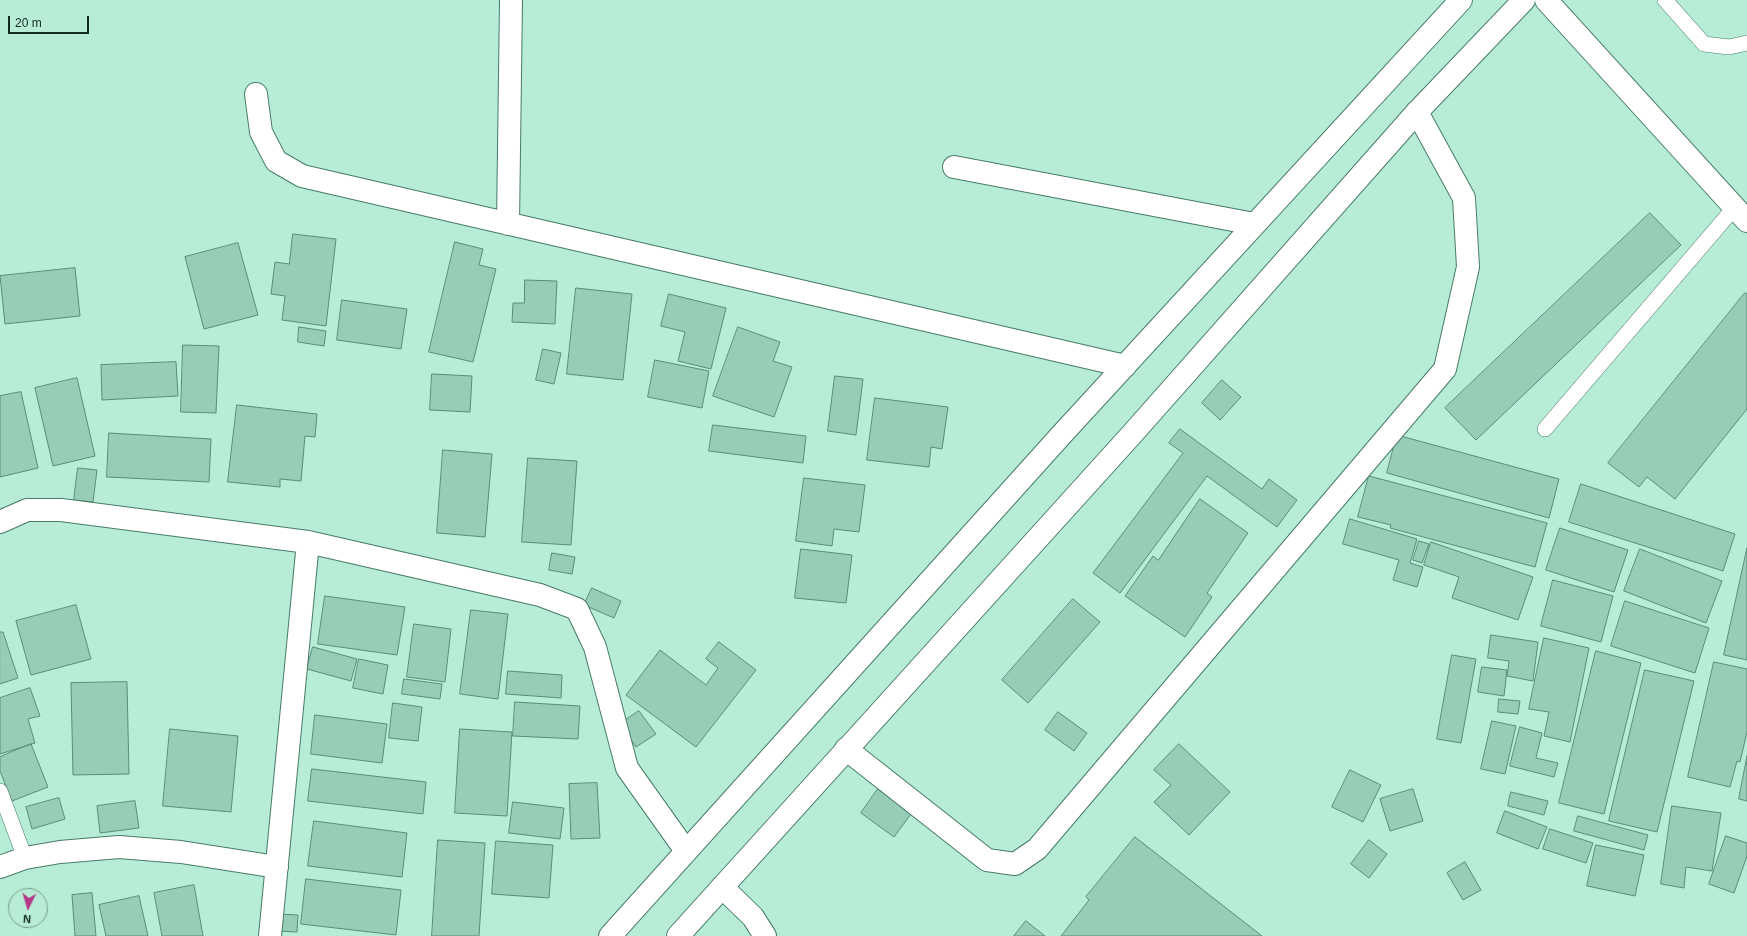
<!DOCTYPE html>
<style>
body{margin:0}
#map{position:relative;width:1747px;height:936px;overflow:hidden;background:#b7edd6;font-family:Arial,sans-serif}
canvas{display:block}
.north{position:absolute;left:8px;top:888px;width:40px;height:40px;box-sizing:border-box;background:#b7edd6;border:1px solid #759f8d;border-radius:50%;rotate:185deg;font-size:11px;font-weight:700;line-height:16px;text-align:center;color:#132920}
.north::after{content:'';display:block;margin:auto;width:14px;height:18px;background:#b53785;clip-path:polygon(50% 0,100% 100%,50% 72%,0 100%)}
.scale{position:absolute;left:8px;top:16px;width:81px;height:18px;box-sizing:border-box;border:2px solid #132920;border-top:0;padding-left:5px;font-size:12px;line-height:14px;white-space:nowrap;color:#132920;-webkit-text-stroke:3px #b7edd6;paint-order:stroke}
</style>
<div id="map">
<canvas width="1747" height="936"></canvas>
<div class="north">N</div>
<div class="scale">20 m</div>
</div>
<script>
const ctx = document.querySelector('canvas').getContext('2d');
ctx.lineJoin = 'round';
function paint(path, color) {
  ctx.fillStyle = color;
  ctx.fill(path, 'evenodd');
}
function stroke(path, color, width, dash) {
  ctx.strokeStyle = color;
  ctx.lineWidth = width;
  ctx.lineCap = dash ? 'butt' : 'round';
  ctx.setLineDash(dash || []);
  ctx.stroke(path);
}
const building = new Path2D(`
 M1650,213L1681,245L1476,440L1445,408Z
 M293,234L336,239L326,326L282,320L285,296L271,294L275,262L289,264Z
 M455,242L483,249L479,265L496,269L473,362L429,352Z
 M238,243L258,315L204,329L185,257Z
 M75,268L80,316L5,324L0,276Z
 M525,280L557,281L555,324L512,322L513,303H524Z
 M576,288L632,294L623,380L567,374Z
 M1745,293L1747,294V409L1675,499L1647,477L1639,487L1608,463Z
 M669,294L726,308L711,369L678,361L685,332L661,326Z
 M342,300L407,309L401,349L337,340Z
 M299,327L326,331L324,346L298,342Z
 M738,327L780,342L773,361L792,367L774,417L713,396Z
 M183,345L219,346L216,413L181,412Z
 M543,349L561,353L554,384L536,380Z
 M655,360L709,371L702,408L648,397Z
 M176,362L178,396L102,400L101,365Z
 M432,374L472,376L470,412L430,410Z
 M835,376L863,379L856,435L828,431Z
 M77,378L95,456L53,466L35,388Z
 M1222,380L1241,397L1220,420L1202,403Z
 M21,392L38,468L0,477V396Z
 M875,398L948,407L942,449L931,447L929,467L867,460Z
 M237,405L317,414L315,437L305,436L301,481L280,479V487L228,482Z
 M713,425L806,436L803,463L709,451Z
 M1180,429L1262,489L1269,479L1297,500L1277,527L1207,476L1120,593L1093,573L1183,453L1169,443Z
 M109,433L211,439L209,482L107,477Z
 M1397,435L1559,479L1549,518L1387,473Z
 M443,450L492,454L485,537L437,533Z
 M528,458L577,461L571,545L522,542Z
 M78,468L97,470L93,502L74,500Z
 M1369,476L1547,523L1535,567L1390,528L1391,525L1358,517Z
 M804,478L865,485L859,532L834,529L832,546L796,541Z
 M1581,484L1735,534L1723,571L1569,522Z
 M1200,499L1248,533L1207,593L1212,597L1185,637L1125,596L1153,556L1158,560Z
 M1350,519L1417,539L1410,563L1423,567L1417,587L1393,580L1399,560L1343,544Z
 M1560,528L1628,550L1614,592L1546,570Z
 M1419,541L1429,544L1422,563L1413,560Z
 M1431,542L1533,577L1518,620L1452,598L1459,577L1424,565Z
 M1747,548V660L1724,655Z
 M801,549L852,555L846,603L795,598Z
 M1640,549L1722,581L1706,623L1624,591Z
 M552,553L575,557L572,574L549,570Z
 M1553,580L1613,596L1601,642L1541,626Z
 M592,588L621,601L614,618L584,605Z
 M325,596L405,607L397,655L318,644Z
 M1073,599L1100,622L1028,703L1002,680Z
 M1625,601L1709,628L1695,673L1611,646Z
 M76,605L91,659L31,675L16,621Z
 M471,610L508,614L498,699L460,694Z
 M414,624L451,629L445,682L407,677Z
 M0,632H3L18,678L0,684Z
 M1491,635L1538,642L1533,681L1507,676L1509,661L1488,658Z
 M1544,638L1589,648L1570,742L1544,736L1549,712L1529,709Z
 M719,642L756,670L696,747L626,695L660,650L706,685L718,668L706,659Z
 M313,647L357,659L351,681L307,669Z
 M1596,651L1641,663L1604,814L1559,803Z
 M1452,655L1476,659L1461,743L1437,739Z
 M359,659L388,665L383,694L353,688Z
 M1714,662L1747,669V732L1740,762L1737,761L1730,787L1688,777Z
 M1482,667L1507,670L1504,696L1478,692Z
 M1645,670L1694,681L1657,832L1609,821Z
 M508,671L562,675L561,698L506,694Z
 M404,679L442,684L440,699L402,694Z
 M127,682L129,774L73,775L71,683Z
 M30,688L40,716L28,719L35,743L0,754V698Z
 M1499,699L1520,701L1518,714L1498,712Z
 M515,702L580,706L578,739L513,736Z
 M393,703L422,707L418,741L389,738Z
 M639,711L656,734L636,747L620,724Z
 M1058,712L1087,733L1074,751L1045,730Z
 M315,715L387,724L382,763L311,754Z
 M1492,721L1516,726L1505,774L1481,769Z
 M1520,727L1542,733L1536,758L1558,763L1554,777L1510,766Z
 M170,729L238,736L231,812L163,806Z
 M460,729L512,732L507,816L455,813Z
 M31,744L48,787L12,801L0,771V757Z
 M1179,744L1230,792L1189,835L1154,802L1171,785L1154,770Z
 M1747,756V801L1739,799Z
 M312,769L426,782L423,814L308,801Z
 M1350,770L1381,785L1363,822L1332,807Z
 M597,783L600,838L571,839L569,784Z
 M878,789L911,814L894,837L861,813Z
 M1413,789L1423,821L1390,831L1380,799Z
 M1511,792L1548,801L1544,815L1508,806Z
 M59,798L65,819L32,829L26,807Z
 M135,801L139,828L100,833L97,806Z
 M513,802L564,808L560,839L509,833Z
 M1672,806L1721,813L1712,871L1686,867L1684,888L1661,884Z
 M1505,811L1547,827L1538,849L1497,833Z
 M1578,816L1648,835L1644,850L1574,831Z
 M314,821L407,833L402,877L308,866Z
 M1550,829L1593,843L1586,863L1543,849Z
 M1726,836L1747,843V856L1734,893L1709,884Z
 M1135,837L1262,936H1061L1089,900L1086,897Z
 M438,840L485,843L479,936H432Z
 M1369,840L1387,854L1369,878L1351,864Z
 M496,841L553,845L549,898L492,894Z
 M1596,845L1644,855L1635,896L1587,886Z
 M1465,862L1481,890L1463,900L1447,873Z
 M306,879L401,890L396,935L301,924Z
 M194,885L203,936H162L154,893Z
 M92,893L96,936H75L72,895Z
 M139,896L148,936H106L99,905Z
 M278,914L298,915L297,932L277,931Z
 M1026,921L1045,936H1014Z`);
paint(building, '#97ccb6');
stroke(building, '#598c77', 1);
const service = new Path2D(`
 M1665,0L1704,44L1729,47L1747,43
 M1545,429L1735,207
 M0,791L25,858`);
const minor = new Path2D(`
 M1546,0L1747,221
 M256,94L261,132L276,161L302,176L1125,366
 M954,167L1254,224
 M508,224L511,0
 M0,522L27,510H61L308,542L540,595L577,609L595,647L627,768L686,851
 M846,749L987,860L1015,864L1037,849L1445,369L1468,267L1464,198L1417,112
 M0,867L25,858L60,852L119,847L181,852L277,867
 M722,887L753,917L765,936
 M270,936L308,542`);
const secondary = new Path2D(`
 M610,936L1064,432L1461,0
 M678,936L1133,433L1417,112L1524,0`);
stroke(service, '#487b67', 16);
stroke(minor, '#487b67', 24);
stroke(secondary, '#487b67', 24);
stroke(service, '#fff', 15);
stroke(minor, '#fff', 22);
stroke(secondary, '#fff', 22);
</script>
